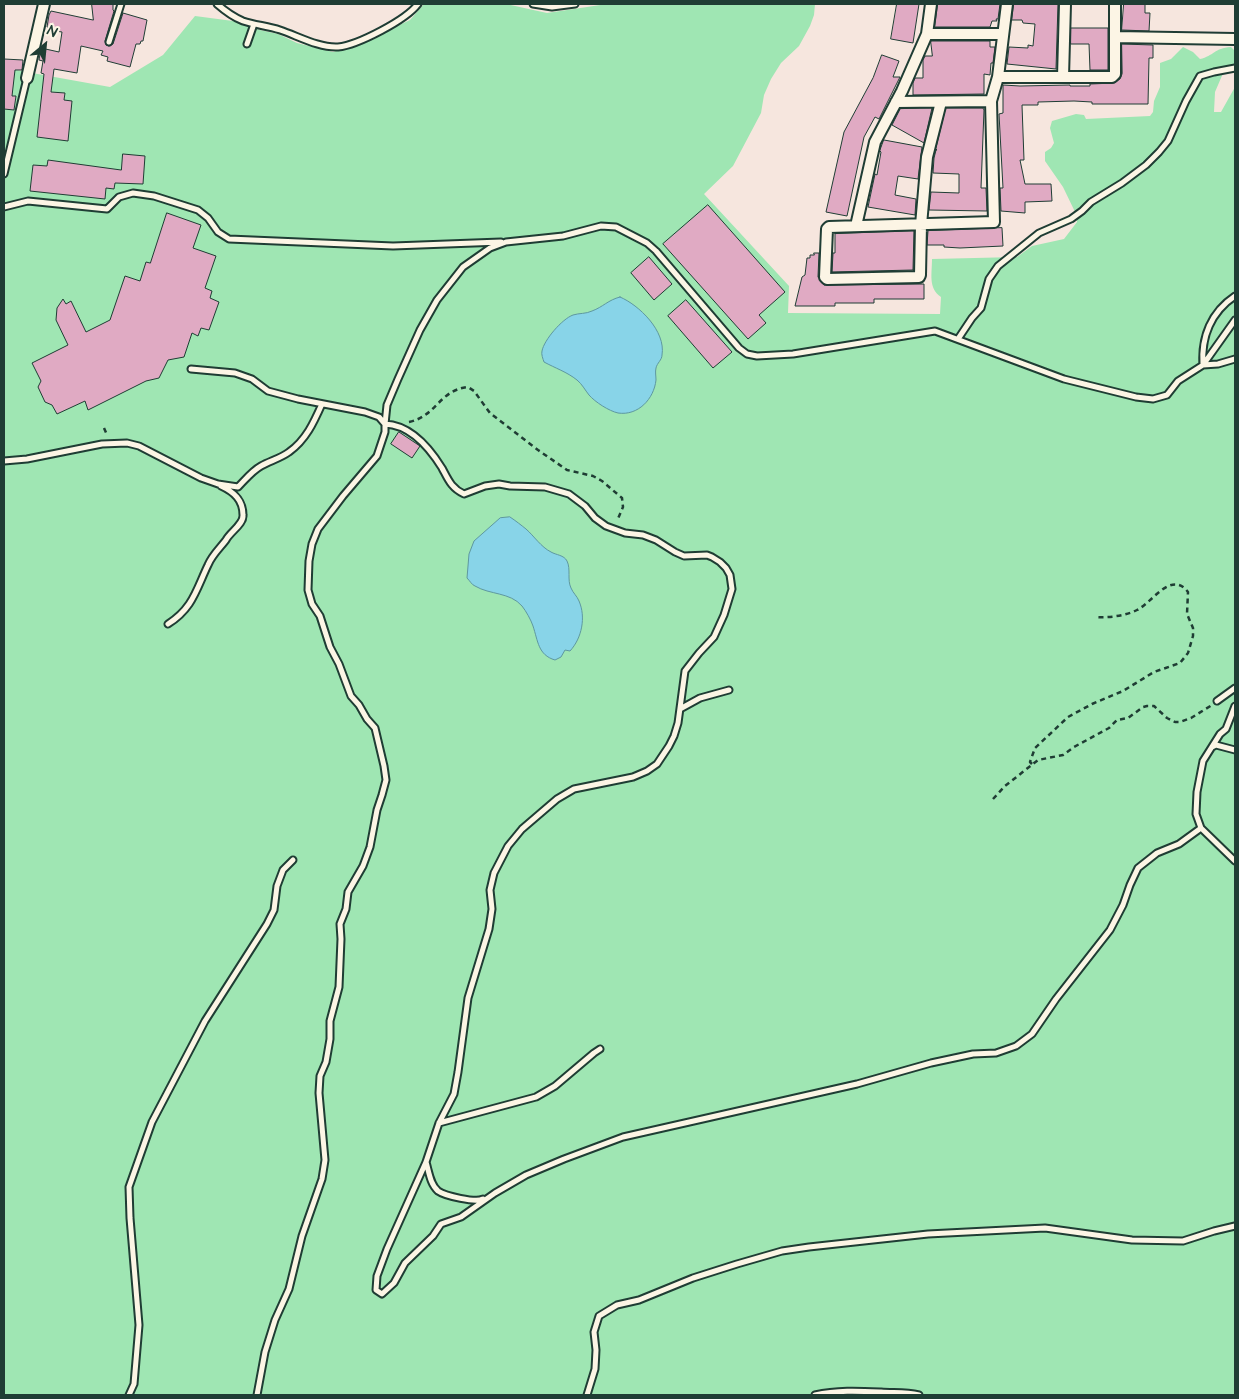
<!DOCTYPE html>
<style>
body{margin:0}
#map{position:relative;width:1239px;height:1399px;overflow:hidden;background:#f6e6de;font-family:"Architects Daughter",sans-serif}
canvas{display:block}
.frame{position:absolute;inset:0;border:5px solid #1f3d34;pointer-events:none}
.north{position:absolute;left:20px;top:20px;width:50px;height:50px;-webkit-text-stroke:4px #fcf5e5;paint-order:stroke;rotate:28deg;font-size:14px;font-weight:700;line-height:20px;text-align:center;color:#1f3d34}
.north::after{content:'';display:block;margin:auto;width:18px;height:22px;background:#1f3d34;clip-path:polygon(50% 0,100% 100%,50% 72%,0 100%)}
</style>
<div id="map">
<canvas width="1239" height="1399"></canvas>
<div class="frame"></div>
<div class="north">N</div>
</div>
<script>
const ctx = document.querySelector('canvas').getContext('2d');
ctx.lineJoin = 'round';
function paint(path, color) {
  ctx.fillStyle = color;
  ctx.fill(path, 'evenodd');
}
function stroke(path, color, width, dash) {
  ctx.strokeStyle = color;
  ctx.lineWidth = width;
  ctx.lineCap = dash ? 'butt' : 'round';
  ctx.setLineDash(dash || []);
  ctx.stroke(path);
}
paint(new Path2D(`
 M424,4H506L547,13L607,4H815L814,15L810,26L799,46L781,63L771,79L764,95L761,113L733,166L704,194L789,286L788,313L940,314L941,297C928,288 932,274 932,259L1017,257L1032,246L1064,239L1077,222V216L1063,187L1045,161V152L1051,148L1054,143L1050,128L1052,121L1076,114L1084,115L1086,119L1150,116L1153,112L1154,101L1160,87V63L1171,59L1183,47L1193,52L1200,59C1214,56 1214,48 1231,47L1235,51V64L1224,71L1215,92L1214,112H1221L1235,87V1395H4V64L10,69L110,87L163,55L195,16L233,21L260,30L278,34L297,43L333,52L363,42L410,20Z`), '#9fe6b3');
const water = new Path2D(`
 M620,297C639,305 666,331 662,355C662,360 657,363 656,368C655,372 656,376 656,380C654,399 638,416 618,413C609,411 595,402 589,395C585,390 582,384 577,380C567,372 555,368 544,362C543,359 541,354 542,351C544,340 562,319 573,315C579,313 586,314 592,311C603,307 608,300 620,297Z
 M510,517C516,521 521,525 526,529C534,536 541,547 551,552C556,555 564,555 567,561C571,569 567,580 571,588C573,593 577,596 579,601C586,617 582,638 570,651L565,650L561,657L555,660C538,655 538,641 533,626C531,620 526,611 522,606C510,592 490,595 475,586C472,585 470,581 467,578L469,554L474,541L500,518Z`);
paint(water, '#88d4e8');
stroke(water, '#5e98a0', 1);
const building = new Path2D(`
 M92,4H113V10L114,11L105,41L106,45L109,46L113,44L123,13L147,20L143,41H141L140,44H136L130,67L107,61L108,57L101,55L103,51L81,46L77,73L54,69L51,92L65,93L64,100L72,101L68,141L37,137L44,74L41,73L43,61L39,60L41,48L59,52L62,32L49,30V28L47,27L49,15L51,11L93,20Z
 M897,4H919L913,43L891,39Z
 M938,4H1000L998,19H996L997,21H992L990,27H935Z
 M1014,4H1058L1056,69L1007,64L1009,47L1028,48V45L1033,46L1035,24L1023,23L1022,20H1012Z
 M1124,4H1145V13H1150L1149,31L1122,30Z
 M1071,28H1108V70H1090L1089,44H1071Z
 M931,41H990V47H995L993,63H991L990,75L984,74V94L913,95V83L915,78H923V60L925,56H932Z
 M1122,44L1153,45V58H1149L1148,104H1092V102L1074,101L1038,102V105H1022L1024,160H1020L1025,184H1051L1052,201L1025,202V213L1001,211L1000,188H1003L999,114L1003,113V85L1020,86L1070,85V86H1090V84L1114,83L1120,79L1122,74Z
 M882,55L899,61L893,77H900L879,119L875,117L864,137L847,216L826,212L844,132L873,78Z
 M4,59L23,60L22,70H15L12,96H16L14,110L4,109Z
 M932,108L924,143L892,125L900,109Z
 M946,108H983L984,110L981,188H986L987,211L929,210L931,192L959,193V174L933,173L934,158L936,150H937L936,149Z
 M884,140L922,147L918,179L898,176L895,195L916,199L915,215L868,207L875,174L877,175L881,152L880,151Z
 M123,154L145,156L143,184L115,183L114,189L106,188L105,199L30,191L33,165L47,166L48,160L121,170Z
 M708,205L785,292L759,315L766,323L748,339L663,244Z
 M167,213L201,225L193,248L216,256L205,288L212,291L210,298L219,302L209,330L201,328L198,336L192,333L184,357L168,360L159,378L146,381L88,410L85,401L57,414L52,405L45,402L38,387L41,381L32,363L68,345L56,320L57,308L63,299L66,304L71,301L86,332L110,320L125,276L140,281L146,262L150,263Z
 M1002,228L1003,246L960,248L944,247V245H927L928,231Z
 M914,231L913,270L832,272L833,253H835V234Z
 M814,253H819L818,277L824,285L924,284V299H874V303H835V306H795L802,277L805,275L807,258H810V255H814Z
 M649,257L672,284L654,300L631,273Z
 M686,300L732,352L713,368L668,316Z
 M399,432L420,446L412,458L391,444Z`);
paint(building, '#e0aac3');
stroke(building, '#1f3d34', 1);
const lane = new Path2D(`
 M217,4C225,11 233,17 243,21C255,25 268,26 280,30C298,36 319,48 338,47C358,45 406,20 418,4
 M533,4L552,7L575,4
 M109,42L121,4
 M247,44L254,24
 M4,174L27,78
 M4,207L28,201L107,209L119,197L133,193L154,196L198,210L208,218L218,232L229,239L393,246L501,242
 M1235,296C1211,312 1201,337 1203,365L1218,364L1235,359
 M1235,320L1203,365L1178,381L1167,395L1153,399L1136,397L1064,379L935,331L793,354L757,356L747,354L739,348L656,251L647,243L616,227L601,226L563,236L506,242L490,248L463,267L437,300L420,330L398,379L387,405L385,424C410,425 429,447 442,468C448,479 451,488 464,494L485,486L499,484L510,486L545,487L569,494L585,506L595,518L606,526L625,533L643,535L656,540L675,552L684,556L707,555L712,557L720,562L726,568L730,575L732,589L724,615L714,637L699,653L685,671L678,723L674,736L669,746L657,764L647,771L633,777L574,789L557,799L522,829L508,846L494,873L490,890L492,909L489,929L468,998L458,1072L454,1094L439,1123L426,1162L387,1249L377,1276L376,1290L382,1294L394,1283L405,1263L433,1236L441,1224L461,1217L495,1193L526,1175L564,1159L623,1137L857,1084L931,1063L973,1054L996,1053L1016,1046L1032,1034L1056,999L1110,930L1123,905L1130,885L1138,868L1157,853L1179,844L1201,828L1196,814L1197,792L1203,761L1220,734L1226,729L1235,706
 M958,339L972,318L981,308L989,279L998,266L1039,233L1071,219L1082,211L1091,202L1122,183L1146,165L1159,152L1168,141L1186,101L1200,76L1214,72L1235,68
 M191,369L235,373L252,379L268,391L298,399L365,412L379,417L385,424V432L377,456L343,496L318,529L312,544L309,561L308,590L312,604L320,616L330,647L339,664L351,696L359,705L367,719L375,728L384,766L386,780L382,795L377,810L370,847L363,866L348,892L346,909L340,924L341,939L339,987L330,1021V1039L326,1062L320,1076L319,1093L325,1160L322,1179L302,1236L289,1289L275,1320L265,1352L257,1395
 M4,461L27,459L102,444L127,443L139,446L201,478L218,484L238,487C246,479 252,471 261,466C270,461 281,458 289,452C306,440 314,422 322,404
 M168,624C193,608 196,590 208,565C212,555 220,548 226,540C230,532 244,524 243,515C243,500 234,492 221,486
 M1217,701L1235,688
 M680,709L700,698L729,690
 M1212,747L1216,745L1235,750
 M1201,828L1235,861
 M439,1123L536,1097L555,1086L594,1053L600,1049
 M426,1162C429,1172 430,1184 438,1191C445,1196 476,1203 483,1199
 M129,1395L134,1384L139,1325L130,1218L129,1187L152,1122L205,1021L267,924L274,910L277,886L283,870L293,860
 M587,1395L595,1369L596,1350L594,1332L599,1316L617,1305L639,1300L693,1278L737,1264L782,1251L809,1247L928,1234L1045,1228L1132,1240L1183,1241L1214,1231L1235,1226
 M815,1395C837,1390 858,1391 881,1392C894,1393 906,1392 919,1395`);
const street = new Path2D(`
 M927,34H1002
 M1115,37L1235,39
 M998,77H1112L1115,74V4
 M1063,77L1065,4
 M27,78L44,4
 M896,102L991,101
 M941,102L927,157L921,225L920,275L919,277L827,279L825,277L827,229L829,227L994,222L991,101L998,77L1007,4
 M856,226L875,142L902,91L927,34L931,4`);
stroke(lane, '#1f3d34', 9);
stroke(street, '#1f3d34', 14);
stroke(new Path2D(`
 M409,422C437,416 439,390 468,387L474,391L490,413L538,450L567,470L593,476L602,481L622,498L623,507L617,521
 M104,428L107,435
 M1032,764L1030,762L1035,748L1068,717L1092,704L1123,691L1154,672L1180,663L1188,653L1193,636V628L1187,614L1188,592C1171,570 1153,602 1137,610C1125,616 1108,618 1095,617
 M993,799L1005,786L1038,760L1063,755L1074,747L1109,728L1117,720L1128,718L1143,707L1147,706H1154L1167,718L1175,722H1180L1191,718L1212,705`), '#1f3d34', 2.5, [5, 4]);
stroke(lane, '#fcf5e5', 5);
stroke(street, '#fcf5e5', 10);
</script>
